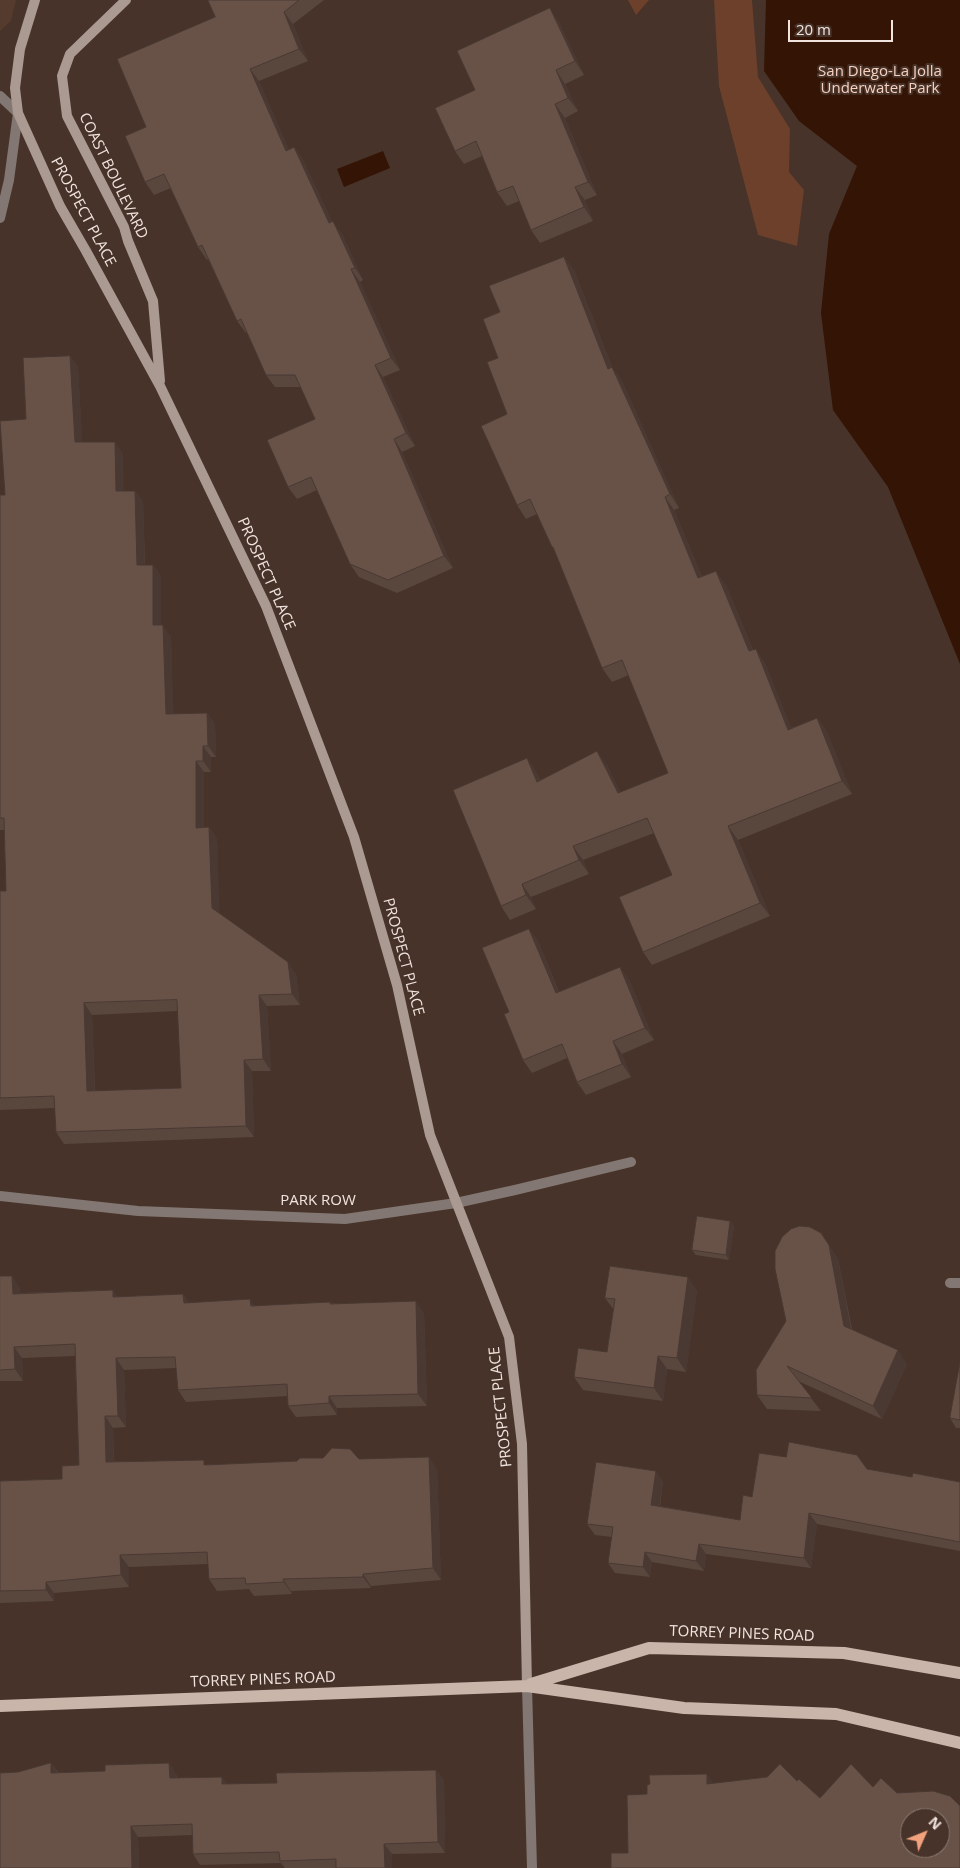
<!DOCTYPE html>
<style>
body{margin:0}
#map{position:relative;width:960px;height:1868px;overflow:hidden;background:#473329;font-family:"Open Sans",sans-serif}
canvas{display:block}
.north{position:absolute;left:900px;top:1808px;width:50px;height:50px;box-sizing:border-box;background:#473329;border:1px solid #8b7a71;border-radius:50%;rotate:46deg;font-size:14px;font-weight:700;line-height:20px;text-align:center;color:#f1e4de}
.north::after{content:'';display:block;margin:auto;width:18px;height:22px;background:#f1a17c;clip-path:polygon(50% 0,100% 100%,50% 72%,0 100%)}
.scale{position:absolute;left:788px;top:20px;width:105px;height:22px;box-sizing:border-box;border:2px solid #f1e4de;border-top:0;padding-left:6px;font-size:15px;line-height:18px;white-space:nowrap;color:#f1e4de;-webkit-text-stroke:4px #473329;paint-order:stroke}
</style>
<div id="map">
<canvas width="960" height="1868"></canvas>
<div class="north">N</div>
<div class="scale">20 m</div>
</div>
<script>
const ctx = document.querySelector('canvas').getContext('2d');
ctx.lineJoin = 'round';
function paint(path, color) {
  ctx.fillStyle = color;
  ctx.fill(path, 'evenodd');
}
function stroke(path, color, width, dash) {
  ctx.strokeStyle = color;
  ctx.lineWidth = width;
  ctx.lineCap = dash ? 'butt' : 'round';
  ctx.setLineDash(dash || []);
  ctx.stroke(path);
}
function label(font, color, halo, rows, align = 'center') {
  ctx.font = font + ' "Open Sans",sans-serif';
  ctx.lineWidth = 4;
  ctx.setLineDash([]);
  ctx.textBaseline = 'middle';
  ctx.strokeStyle = halo;
  ctx.fillStyle = color;
  for (const [text, x, y, turn = 0] of rows) {
    ctx.save();
    ctx.translate(x, y);
    ctx.rotate((+turn || 0) * Math.PI / 180);
    ctx.textAlign = isNaN(turn) ? turn : align;
    if (halo) ctx.strokeText(text, 0, 0);
    ctx.fillText(text, 0, 0);
    ctx.restore();
  }
}
paint(new Path2D(`
 M0,0H16L11,21L0,31Z`), '#553b2e');
paint(new Path2D(`
 M628,0H649L636,15Z
 M714,0H752L758,77L790,129L789,172L804,190L797,246L758,235L719,86Z`), '#6c402a');
paint(new Path2D(`
 M766,0H960V664L888,487L833,410L821,313L829,234L857,166L799,121L764,71Z
 M383,151L390,168L344,187L337,169Z`), '#341404');
stroke(new Path2D(`
 M0,96L18,113L9,180L0,218
 M0,1196L138,1211L345,1219L456,1203L515,1190L631,1162
 M950,1283H960
 M527,1686L532,1868`), '#827772', 10);
stroke(new Path2D(`
 M35,0L20,49L15,88L18,113L60,206L86,251L160,386L266,606L354,837L397,985L430,1135L509,1337L522,1444L527,1686
 M126,0L70,54L62,76L67,116L124,227L128,241L153,301L160,381`), '#ab9a92', 10);
stroke(new Path2D(`
 M531,1684L649,1648L844,1653L960,1673
 M0,1706L527,1686L684,1708L836,1714L960,1743`), '#cab5ab', 12);
paint(new Path2D(`
 M208,0H324L293,24L308,61L259,81L289,150L294,147L303,160L332,222L342,234L363,280L360,282L400,370L383,377L415,446L402,452L453,568L397,593L359,577L350,564L317,490L297,499L288,487L315,419L301,387H275L266,375L247,333H246L237,321L208,259L207,260L198,247L171,188L154,195L145,182L146,127L215,17Z
 M559,22L584,75L565,84L578,111L565,118L597,195L585,200L593,221L540,243L531,230L519,201L507,206L497,192L482,156L464,164L455,151L475,90Z
 M564,257L574,270L612,367L622,381L679,508L674,510L702,577L726,585L753,650L765,663L791,728L817,718L827,732L852,794L738,840L770,916L652,965L643,952L672,875L654,833L583,860L589,874L531,897L536,909L510,920L501,906L527,758L536,772L540,780L607,765L620,792L668,773L629,675L612,682L602,668L556,554L552,547L537,514L526,519L517,505L507,414L498,358L500,312Z
 M70,356L78,367L82,442L123,453V491H135L143,502L145,565H153L161,576V625L171,637L173,714L207,713L215,724L216,757H211V772H204V828L209,827L217,839L219,914L296,974L300,1005L267,1006L271,1071H252L254,1137L64,1144L56,1132L55,1108L0,1110V891H6L4,830H0V495H5L26,419ZM178,1011L181,1088L95,1091L92,1015Z
 M529,929L538,941L559,992L629,979L654,1040L622,1054L631,1077L586,1095L577,1082L567,1058L532,1073L523,1060L509,1012Z
 M730,1221L734,1226L729,1260L696,1255L692,1250Z
 M821,1233L838,1259L852,1329L907,1364L882,1419L798,1381L821,1411L767,1409L757,1395Z
 M0,1276L20,1288V1293L113,1290L117,1297L183,1294L189,1303L255,1306L330,1302L331,1303L424,1313L427,1406L337,1408V1415L296,1417L288,1406V1396L186,1402L178,1390L176,1368L124,1370L126,1427L113,1428L114,1461L207,1465L359,1459L437,1469L441,1580L371,1586V1588L291,1591L292,1594L254,1596L249,1589L217,1591L209,1579L208,1564L129,1567V1587L54,1593V1601L0,1603V1481L62,1479L79,1465L75,1356L22,1358L23,1381H0Z
 M697,1290L686,1372L667,1369L663,1401L583,1390L574,1377L607,1352L614,1310L605,1298Z
 M960,1362V1428H956L950,1418Z
 M867,1469L912,1477L960,1482V1551L817,1524L811,1568L706,1554L704,1571L652,1562L650,1577L615,1573L608,1563L612,1537L595,1535L587,1524L663,1481L660,1506L740,1520L752,1497Z
 M51,1763L58,1772L176,1773L177,1778L222,1777L227,1784L277,1783L436,1770L444,1780L445,1853L392,1854V1868H285L281,1863L200,1865L193,1854V1835L138,1837L139,1868H0L18,1772Z`), '#59473e');
paint(new Path2D(`
 M550,8L559,22L584,75L575,61Z
 M284,12L293,24L308,61L299,49Z
 M250,69L259,81L295,163L286,151Z
 M556,70L565,84L578,111L568,98Z
 M555,104L565,118L597,195L588,182Z
 M294,147L303,160L338,235L329,223Z
 M575,187L585,200L593,221L584,207Z
 M333,221L342,234L363,280L355,268Z
 M564,257L574,270L618,383L608,369Z
 M351,269L360,282L400,370L391,358Z
 M70,356L78,367L83,453L75,442Z
 M375,365L383,377L415,446L406,433Z
 M612,367L622,381L679,508L670,494Z
 M394,439L402,452L453,568L444,556Z
 M115,442L123,453L124,503L116,491Z
 M135,491L143,502L145,576L137,565Z
 M665,497L674,510L708,592L698,578Z
 M153,565L161,576V637L153,625Z
 M716,571L726,585L759,665L749,651Z
 M163,625L171,637L174,725L166,714Z
 M756,649L765,663L798,743L788,730Z
 M207,713L215,724L216,757L208,746Z
 M817,718L827,732L852,794L842,781Z
 M203,746L211,757V772L203,761Z
 M597,751L607,765L628,807L618,793Z
 M527,758L536,772L546,795L537,782Z
 M196,761L204,772V839L196,828Z
 M728,826L738,840L770,916L760,903Z
 M209,827L217,839L220,919L212,908Z
 M573,846L583,860L589,874L579,860Z
 M522,884L531,897L536,909L526,895Z
 M529,929L538,941L564,1006L556,993Z
 M288,962L296,974L300,1005L292,994Z
 M620,967L629,979L654,1040L645,1028Z
 M259,995L267,1006L271,1071L263,1059Z
 M84,1003L92,1015L95,1102L87,1091Z
 M613,1041L622,1054L631,1077L622,1064Z
 M244,1060L252,1071L254,1137L246,1126Z
 M730,1221L734,1226L729,1260L726,1255Z
 M821,1233L838,1259L853,1339L844,1326Z
 M12,1276L20,1288L21,1305L13,1294Z
 M688,1277L697,1290L686,1372L677,1358Z
 M113,1290L121,1302L113,1297Z
 M183,1294L191,1306L184,1303Z
 M250,1299L258,1311L251,1306Z
 M416,1301L424,1313L427,1406L418,1394Z
 M14,1347L22,1358L23,1381L15,1369Z
 M898,1350L907,1364L882,1419L873,1406Z
 M658,1356L667,1369L663,1401L654,1388Z
 M116,1358L124,1370L126,1427L118,1416Z
 M329,1396L337,1408V1415L329,1403Z
 M105,1416L113,1428L114,1473L106,1462Z
 M429,1457L437,1469L441,1580L433,1568Z
 M656,1471L663,1481L658,1515L651,1505Z
 M809,1513L817,1524L811,1568L804,1558Z
 M699,1544L706,1554L704,1571L696,1561Z
 M645,1552L652,1562L650,1577L643,1567Z
 M120,1555L129,1567V1587L121,1575Z
 M363,1574L371,1586V1588L363,1577Z
 M283,1579L291,1591L292,1594L284,1582Z
 M46,1582L54,1593V1601L46,1590Z
 M51,1763L58,1773H51Z
 M169,1763L176,1773L177,1788L170,1778Z
 M436,1770L444,1780L445,1853L438,1842Z
 M707,1774L716,1787L707,1784Z
 M222,1777L229,1787L222,1784Z
 M131,1826L138,1837L139,1868H132Z
 M384,1844L392,1854V1868H385Z`), '#493932');
const building = new Path2D(`
 M208,0H299L284,12L299,49L250,69L286,151L294,147L329,223L333,221L355,268L351,269L391,358L375,365L406,433L394,439L444,556L388,580L350,564L311,477L288,487L267,440L315,419L295,375H266L241,319L237,321L202,245L198,247L164,174L145,182L125,136L146,127L117,59L215,17Z
 M550,8L575,61L556,70L568,98L555,104L588,182L575,187L584,207L531,230L513,186L497,192L476,141L455,151L435,108L475,90L457,51Z
 M564,257L608,369L612,367L670,494L665,497L698,578L716,571L749,651L756,649L788,730L817,718L842,781L728,826L760,903L643,952L619,897L672,875L647,818L573,846L579,860L522,884L526,895L501,906L453,790L527,758L537,782L597,751L618,793L668,773L622,660L602,668L553,547H552L530,499L517,505L481,426L507,414L487,362L498,358L483,319L500,312L489,286Z
 M70,356L75,442H115L116,491H135L137,565H153V625H163L166,714L207,713L208,746H203V761H196V828L209,827L212,908L288,962L292,994L259,995L263,1059L244,1060L246,1126L56,1132L54,1096L0,1098V891H6L4,818H0V495H5L0,421L26,419L23,358ZM177,1000L181,1088L87,1091L84,1003Z
 M529,929L556,993L620,967L645,1028L613,1041L622,1064L577,1082L562,1044L523,1060L504,1014L509,1012L482,948Z
 M697,1216L730,1221L726,1255L692,1250Z
 M800,1226L810,1227L821,1233L829,1245L844,1326L898,1350L873,1406L787,1366L812,1398L757,1395L756,1370L786,1321L775,1269V1251L782,1237L791,1229Z
 M610,1266L688,1277L677,1358L658,1356L654,1388L574,1377L578,1348L607,1352L615,1299L605,1298Z
 M0,1276H12L13,1294L113,1290V1297L183,1294L184,1303L250,1299L251,1306L330,1302V1304L416,1301L418,1394L329,1396V1403L288,1406L287,1384L178,1390L175,1357L116,1358L118,1416H105L106,1462L204,1460V1465L297,1461L300,1458H323L332,1448L350,1449L359,1459L429,1457L433,1568L363,1574V1577L283,1579L284,1582L246,1584L245,1578L209,1579L207,1552L120,1555L121,1575L46,1582V1590L0,1591V1481L62,1479V1466L79,1465L75,1344L14,1347L15,1369L0,1370Z
 M960,1362V1420L950,1418Z
 M789,1442L857,1455L867,1469L912,1477L913,1473L960,1482V1542L809,1513L804,1558L699,1544L696,1561L645,1552L643,1567L608,1563L613,1527L587,1524L596,1462L656,1471L651,1505L740,1520L743,1495L752,1497L759,1453L786,1457Z
 M51,1763V1773L105,1771V1765L169,1763L170,1778L222,1777V1784L277,1783L276,1773L436,1770L438,1842L384,1844L385,1868H336V1859L280,1861L279,1852L193,1854L192,1824L131,1826L132,1868H0V1773L18,1772Z
 M780,1764L797,1781L799,1779L820,1798L851,1764L873,1787L881,1778L897,1793L933,1791L950,1796L960,1806V1868H611V1853H628L627,1795L647,1794V1785L650,1784L649,1775L707,1774V1784L767,1777ZM910,1818H940V1848H910Z`);
paint(building, '#685248');
stroke(building, '#493932', 1);
label('15px', '#f8d1bf', '#473329', [
 ["San Diego-La Jolla",880,72],
 ["Underwater Park",880,89]
]);
label('15px', '#f1e4de', '#473329', [
 ["COAST BOULEVARD",113,176,64],
 ["PROSPECT PLACE",83,212,62],
 ["PROSPECT PLACE",266,574,66],
 ["PROSPECT PLACE",403,957,75],
 ["PARK ROW",318,1201],
 ["PROSPECT PLACE",501,1407,-96],
 ["TORREY PINES ROAD",742,1634,2],
 ["TORREY PINES ROAD",263,1680,-2]
]);
</script>
